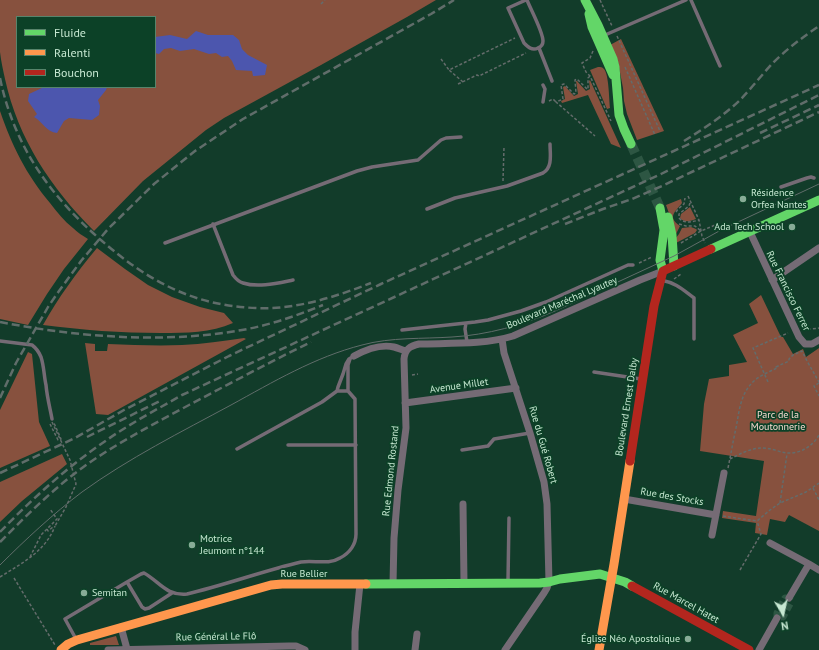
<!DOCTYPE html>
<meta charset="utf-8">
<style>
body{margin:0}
#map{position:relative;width:819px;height:650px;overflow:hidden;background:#123c2a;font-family:"PT Sans",sans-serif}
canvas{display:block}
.legend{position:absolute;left:16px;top:16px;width:140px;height:72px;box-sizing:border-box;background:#0c4127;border:1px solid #57846b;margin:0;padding:5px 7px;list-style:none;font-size:12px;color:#c7e8d2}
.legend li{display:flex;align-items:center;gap:8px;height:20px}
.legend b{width:20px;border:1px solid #57846b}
.north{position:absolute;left:763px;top:594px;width:40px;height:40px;-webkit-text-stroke:3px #0c4127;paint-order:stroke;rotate:171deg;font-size:11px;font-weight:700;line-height:16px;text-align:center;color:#c7e8d2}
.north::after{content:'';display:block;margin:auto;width:14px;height:18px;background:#c7e8d2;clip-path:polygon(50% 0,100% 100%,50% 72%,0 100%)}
</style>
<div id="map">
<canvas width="819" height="650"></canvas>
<ul class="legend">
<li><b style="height:5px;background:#63d668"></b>Fluide</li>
<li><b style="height:5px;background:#ff974d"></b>Ralenti</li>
<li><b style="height:5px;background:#b3261e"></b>Bouchon</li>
</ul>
<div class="north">N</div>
</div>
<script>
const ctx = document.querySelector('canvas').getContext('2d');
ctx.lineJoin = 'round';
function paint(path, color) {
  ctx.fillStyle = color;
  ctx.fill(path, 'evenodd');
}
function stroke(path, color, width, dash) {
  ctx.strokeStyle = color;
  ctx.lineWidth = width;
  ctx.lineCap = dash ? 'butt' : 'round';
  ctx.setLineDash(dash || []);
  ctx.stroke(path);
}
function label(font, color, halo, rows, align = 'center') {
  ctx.font = font + ' "PT Sans",sans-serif';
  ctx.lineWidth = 3.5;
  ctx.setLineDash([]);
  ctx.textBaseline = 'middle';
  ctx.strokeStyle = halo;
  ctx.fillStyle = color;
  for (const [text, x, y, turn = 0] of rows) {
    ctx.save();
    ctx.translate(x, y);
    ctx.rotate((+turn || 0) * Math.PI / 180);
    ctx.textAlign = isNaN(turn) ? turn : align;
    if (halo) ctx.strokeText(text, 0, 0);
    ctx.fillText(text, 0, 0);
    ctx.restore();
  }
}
paint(new Path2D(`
 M0,0H436L407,17L321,65L224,118L206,130L143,181L94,231C51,188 18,139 5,79C3,70 1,61 0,52C0,35 0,17 0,0ZM17,17H155V87H17Z
 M621,39L664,131L637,140L627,114L624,101L623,88L618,62L610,45Z
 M598,67C601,67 602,67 604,69C609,75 609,99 610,108L607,109L590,70Z
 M590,80L621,148L611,144L588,95L562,103L561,101L565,99L563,87L565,86L574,96L578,94L576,81H577L586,91L590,89L589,81Z
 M0,111C12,146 26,174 50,203C57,212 64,221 73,228C77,232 83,236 88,239L64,269L47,294L28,325L0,319Z
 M681,199L682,203C675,212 667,217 680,226L675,236L670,216L666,205Z
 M690,207L696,219C691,221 684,223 680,218L681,214Z
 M691,227L696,229L697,230L695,233L676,243L675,239L679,234L682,228Z
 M97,248L125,269L148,285L172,297L200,307L224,313L233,323C211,333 186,333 161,333C121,333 82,330 43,325C58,298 77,272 97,248Z
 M761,295L781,337H783L793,354L803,349L806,357L819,348V531L789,515L785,522L770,519L767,535L755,533L756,523L722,518L723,511L756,516L764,461L700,451L704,404L709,379L729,376V365L747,362L733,335L758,323L749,304Z
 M244,338L246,339L108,415L96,414L85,343L95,344V351H107L108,344C133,345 158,346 182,345C203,344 223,341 244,338Z
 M28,352L32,354L39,422L50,446L0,468V410Z
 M62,454L67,464L22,501L0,522V482Z
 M116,636L119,645H90V643Z`), '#87513e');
paint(new Path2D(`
 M196,31L208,35H233L239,40L242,49L248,55L267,65L265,75L255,76H253L252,71L236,70L232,61L228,56L222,57L216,53L209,54L194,49L180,51L171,48L164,49L159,54L155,53V37L170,35L187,39Z
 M44,87H107L106,90L98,100L100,106L99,115L92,120L69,118L64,121L57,133C46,132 43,122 34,117L37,114L28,101L29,94Z`), '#4c56ae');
stroke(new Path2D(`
 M785,598H789L791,602L783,617L777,618V613Z`), '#2d5643', 7, [7, 3.5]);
stroke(new Path2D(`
 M631,144L660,208`), '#2d5643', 10, [10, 5]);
stroke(new Path2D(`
 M600,0L612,26
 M321,4L325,0
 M617,36L660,131
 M593,51L590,58L582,63L586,72L590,76L611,121
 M441,59L449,70
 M625,67L655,135
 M590,76L588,78V89H587L577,79L575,80L576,93L574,94L564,84L561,85L563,99L556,102L595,136
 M463,82L449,70L515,38
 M458,84L477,75L479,76L526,53
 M549,101L553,99L556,102
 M503,181L504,147
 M688,196L699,220L702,236L705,243
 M690,203L689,206L679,214V218C684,224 692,222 699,220
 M676,212L678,209L684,204L685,198
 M679,224L686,226H695L701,231
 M681,243L701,231L720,223
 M639,263L652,257
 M674,279L681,274
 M803,330L819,328
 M412,375L418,374
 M768,382L753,348L788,333
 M819,383L814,386L819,396
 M50,424L58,440L61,439L54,423
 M730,459C740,454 751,448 762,448C771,448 779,452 787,453C800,454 813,446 819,435
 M728,468C731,454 733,441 736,428C739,413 740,396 751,384C757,377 768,372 777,368L776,367L789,361V359L793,355L802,351L807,361L819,382
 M813,488L819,500
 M780,503L787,454
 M723,516L757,521L770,510L780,503L806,492L812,488L819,483
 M47,529L48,531L53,527H54
 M30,557L41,535L57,519L50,509
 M740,570L761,534L757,521
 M0,577C22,563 45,552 55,526
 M14,578L55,645`), '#646c6b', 1.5, [3, 2]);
stroke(new Path2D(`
 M526,0L508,8L524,43C528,47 532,51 538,48C541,47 543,44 543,41C543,32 531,10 527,0
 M691,0L720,66
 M605,35L686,0
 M539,48L552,81
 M543,85L545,89L543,102
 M781,187L807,178L811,177L814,178
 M427,209L455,198L507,186L543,173C553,167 550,154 550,144
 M213,224L233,275C236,279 239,282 243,283C258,288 278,283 293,280
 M165,243L357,171L372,167L418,160L441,140L446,138L461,137
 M661,280C676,283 682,289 694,298V339
 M466,323L465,329L467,342
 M402,330L475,322L488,320L521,311L546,302L628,265H633
 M0,341L32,345C36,348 39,352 41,357C44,366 44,376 46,385C47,397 50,408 52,419
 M594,372L641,379
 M337,391L338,387L343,374L346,364L349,359L354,356
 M348,391V365L350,359
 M288,445H356
 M462,450L488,446L494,439L530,433
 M508,581L509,518
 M172,593L149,608L145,609L142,607L127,582L141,574L144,573C160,582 166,596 187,594C225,585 263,571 301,562C314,560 329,565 340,558C350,553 356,544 356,534L355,399L348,391H337L322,402L237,449
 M76,639L65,619L127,582`), '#756b75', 3.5);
stroke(new Path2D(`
 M750,232L799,337L805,344H812L819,340
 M772,280L819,248
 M502,339L504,353L530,433L544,482L547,504L549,582L547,588L544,593L505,650
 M354,356C365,350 381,344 394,347C398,348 402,350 406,351
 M405,403L516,388
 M624,499L716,515
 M463,504L464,583
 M712,535L724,473
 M770,543L809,564L789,598
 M809,564L819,570
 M393,584L394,538L398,490L406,428L404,359C405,349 410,346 419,344C450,343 484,345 513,336L640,280L663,271
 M121,627L127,649
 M108,650L289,646H296L305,650
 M355,650V632L360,584
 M415,650L417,634
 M759,650L777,618`), '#756b75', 7);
stroke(new Path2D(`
 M585,0L598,25L613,59L615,67L619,115L624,129L631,144
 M589,14L592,27L613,75
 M660,208L664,230L660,260L663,271
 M668,217L672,235L674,266
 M711,249L819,200
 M366,584L540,583L549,582L560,579L600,574L625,582L632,586`), '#63d668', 9);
stroke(new Path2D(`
 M61,650L68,644L77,640L271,585L282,584H366
 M599,650L614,564L630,461`), '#ff974d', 9);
stroke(new Path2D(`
 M630,461L654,306L663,271L711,249
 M632,586L749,650`), '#b3261e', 9);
stroke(new Path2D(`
 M0,565C26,539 53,514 82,492C129,458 181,432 231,405C273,382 315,357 362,345C391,337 423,339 452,337C487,335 523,325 555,311L674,256L721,230L819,184`), '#606d6a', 1);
stroke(new Path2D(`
 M0,78C14,146 50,196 102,241C148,281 194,306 256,308C295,310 335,297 371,283
 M760,133L819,105
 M684,141C703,129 722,117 739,101C750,90 760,77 771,65C784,51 803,37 819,26
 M565,224L603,209L632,199L662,186L819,112
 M0,322C77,337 164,344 242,330C270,325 296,316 323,305
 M0,398L16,363L48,307L59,291L81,261L108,229L154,184L195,151L243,119L431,14L454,0
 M87,437L160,401
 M0,473L75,438L124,410L229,356L381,284L819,85
 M0,532C32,499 66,468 104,442C129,424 156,410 182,395L661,174L819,95
 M0,542C26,516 52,490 82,468C115,444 152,425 189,405C229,384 270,362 311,342`), '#606d6a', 2.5, [8, 4]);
stroke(new Path2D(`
 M52,422L70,460L76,484L66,507L55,526`), '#646c6b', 1.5, [3, 2]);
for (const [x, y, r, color] of [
 [743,199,4,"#88ac97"],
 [792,227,4,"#88ac97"],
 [192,545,4,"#88ac97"],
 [84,593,4,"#88ac97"],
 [688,639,4,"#88ac97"]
]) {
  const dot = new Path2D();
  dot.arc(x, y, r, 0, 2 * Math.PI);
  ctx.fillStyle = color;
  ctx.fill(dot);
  stroke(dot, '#0c4127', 1.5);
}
label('10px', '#c7e8d2', '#0c4127', [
 ["Résidence",751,193],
 ["Orfea Nantes",751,205],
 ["Ada Tech School",784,227,"right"],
 ["Motrice",200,539],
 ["Jeumont n°144",200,551],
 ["Semitan",92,593],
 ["Église Néo Apostolique",680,639,"right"]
], 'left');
label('10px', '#c7e8d2', '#0c4127', [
 ["Rue Francisco Ferrer",788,291,64],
 ["Boulevard Maréchal Lyautey",562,303,-23],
 ["Avenue Millet",459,386,-8],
 ["Boulevard Ernest Dalby",627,407,-81],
 ["Rue du Gué Robert",543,445,74],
 ["Rue Edmond Rostand",391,471,-84],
 ["Rue des Stocks",672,497,10],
 ["Rue Bellier",304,574],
 ["Rue Marcel Hatet",686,603,29],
 ["Rue Général Le Flô",216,637,-1]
]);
label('10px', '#fadbd2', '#0c4127', [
 ["Parc de la",778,415],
 ["Moutonnerie",778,427]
]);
</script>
